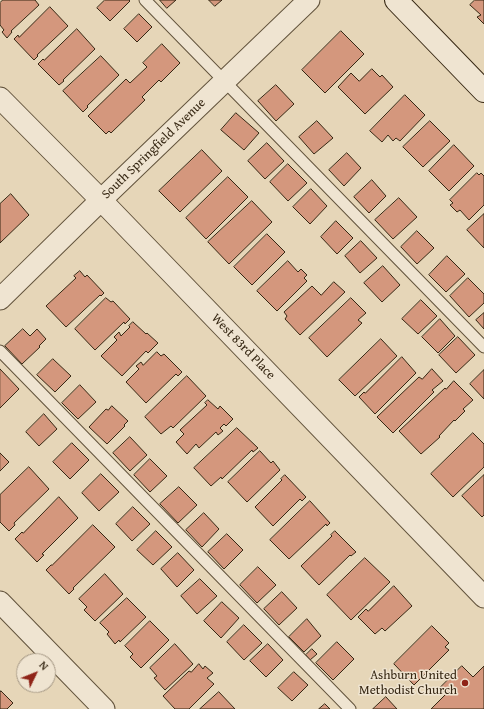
<!DOCTYPE html>
<style>
body{margin:0}
#map{position:relative;width:484px;height:709px;overflow:hidden;background:#e6d6b8;font-family:"Gentium Book Plus",serif}
canvas{display:block}
.north{position:absolute;left:16px;top:653px;width:40px;height:40px;box-sizing:border-box;background:#efe4d1;border:1px solid #a59885;border-radius:50%;rotate:47deg;font-size:11px;font-weight:700;line-height:16px;text-align:center;color:#362713}
.north::after{content:'';display:block;margin:auto;width:14px;height:18px;background:#8f2418;clip-path:polygon(50% 0,100% 100%,50% 72%,0 100%)}
</style>
<div id="map">
<canvas width="484" height="709"></canvas>
<div class="north">N</div>
</div>
<script>
const ctx = document.querySelector('canvas').getContext('2d');
ctx.lineJoin = 'round';
function paint(path, color) {
  ctx.fillStyle = color;
  ctx.fill(path, 'evenodd');
}
function stroke(path, color, width, dash) {
  ctx.strokeStyle = color;
  ctx.lineWidth = width;
  ctx.lineCap = dash ? 'butt' : 'round';
  ctx.setLineDash(dash || []);
  ctx.stroke(path);
}
function label(font, color, halo, rows, align = 'center') {
  ctx.font = font + ' "Gentium Book Plus",serif';
  ctx.lineWidth = 3;
  ctx.setLineDash([]);
  ctx.textBaseline = 'middle';
  ctx.strokeStyle = halo;
  ctx.fillStyle = color;
  for (const [text, x, y, turn = 0] of rows) {
    ctx.save();
    ctx.translate(x, y);
    ctx.rotate((+turn || 0) * Math.PI / 180);
    ctx.textAlign = isNaN(turn) ? turn : align;
    if (halo) ctx.strokeText(text, 0, 0);
    ctx.fillText(text, 0, 0);
    ctx.restore();
  }
}
const building = new Path2D(`
 M3,0H35L39,5L11,31L12,32L7,38L2,32L4,30L0,25V3Z
 M105,0H129L130,1L110,21L97,8Z
 M160,0H176L167,8Z
 M209,0H222L215,6Z
 M475,0H484V24L477,17L481,15L470,5Z
 M50,7L68,26L37,55L38,56L34,60L14,39L18,35L19,37Z
 M139,14L152,27L137,42L124,29Z
 M77,29L95,49L63,80L64,81L59,85L38,64L43,59L44,60Z
 M341,31L364,54L325,93L302,70Z
 M162,44L180,63L161,82L159,80L142,97L145,100L111,133L109,131L106,134L88,116L126,79L130,83L147,67L143,63Z
 M101,56L119,75L87,106L88,107L83,112L63,91Z
 M372,69L380,77L382,75L393,87L365,114L338,87L351,73L359,81Z
 M276,85L294,104L276,121L258,101Z
 M405,95L425,115L400,141L396,138L393,141L388,135L382,142L370,131Z
 M236,113L259,133L244,150L221,130Z
 M317,121L333,138L314,154L299,137Z
 M430,121L450,141L423,167L403,147Z
 M267,143L284,161L265,179L248,161Z
 M454,145L474,166L449,191L429,171Z
 M202,150L222,171L180,212L159,191Z
 M347,153L361,168L344,186L329,170Z
 M288,164L307,183L288,201L270,182Z
 M477,173L479,175L481,173L484,176V205L469,220L460,210L457,212L450,205L453,203L450,200Z
 M228,177L248,197L206,239L186,218Z
 M372,180L386,196L369,213L354,197Z
 M311,189L327,206L310,224L293,207Z
 M11,194L29,215L0,243V204Z
 M399,198L417,217L393,239L375,220Z
 M252,201L272,222L229,264L208,242Z
 M484,214V248L467,230Z
 M336,221L353,238L337,254L321,237Z
 M417,231L434,248L417,264L401,247Z
 M267,234L285,252L252,285L234,267Z
 M361,241L377,258L360,273L345,256Z
 M447,256L465,274L446,292L429,275Z
 M288,261L298,272L301,269L307,275L304,278L307,281L277,311L257,291Z
 M383,266L400,285L382,302L364,283Z
 M80,271L85,277L87,275L104,293L101,296L100,295L66,327L46,306L76,278L74,276Z
 M468,278L484,294V303L469,317L450,296Z
 M334,282L345,292L300,335L285,319L287,316L284,312L312,286L321,295Z
 M106,298L111,302L113,301L130,319L125,324L124,322L95,350L75,329Z
 M351,298L366,313L358,320L362,323L327,357L309,338Z
 M421,300L437,316L418,334L402,319Z
 M484,313V329L476,320Z
 M440,319L455,336L438,353L422,337Z
 M133,322L146,334L147,333L158,343L148,353L146,351L122,376L101,356L117,340L114,337L119,332L121,336L130,327L129,326Z
 M23,329L30,336L37,329L46,339L39,346L40,347L22,364L5,346Z
 M458,337L475,355L456,373L439,355Z
 M381,339L397,356L355,396L339,380Z
 M157,352L161,356L164,354L182,372L178,376L176,374L146,403L126,382L139,369L136,366L141,362L143,365Z
 M402,357L416,373L375,414L359,397L364,392L365,393Z
 M53,359L71,376L55,392L37,375Z
 M0,369L19,389L0,408Z
 M432,369L443,381L432,390L434,392L393,433L377,417L419,377L422,379Z
 M484,370V399L470,384Z
 M187,376L206,396L173,428L171,426L161,434L145,417Z
 M454,381L473,400L463,409L465,411L455,421L454,420L439,436L440,437L421,454L399,431L445,388L446,389Z
 M80,385L96,402L78,419L62,403Z
 M208,400L218,409L220,406L233,419L226,426L224,424L220,428L223,431L218,435L216,432L199,448L196,444L187,454L176,442L184,434L180,430L207,405L205,403Z
 M112,406L128,421L124,425L125,426L107,444L89,427L106,409L108,410Z
 M44,414L57,429L39,446L26,432Z
 M237,428L258,448L253,452L252,450L222,479L221,477L211,486L194,468Z
 M473,433L484,444V467L453,497L431,474Z
 M130,437L147,455L130,471L113,453Z
 M72,443L89,460L70,479L53,462Z
 M260,451L271,463L273,461L280,470L247,502L228,482Z
 M0,453L9,462L0,471Z
 M150,459L167,476L150,492L134,475Z
 M29,467L49,489L14,523L15,525L9,531L0,522V495Z
 M101,474L119,492L99,511L82,493Z
 M285,475L306,497L302,501L300,499L273,526L255,507L282,480L281,479Z
 M484,475V515L482,517L462,496Z
 M179,487L197,505L178,523L160,504Z
 M59,497L78,518L42,554L44,555L37,562L15,539L22,532L23,533Z
 M310,501L330,523L327,526L326,524L289,559L270,540Z
 M133,507L150,524L132,541L116,524Z
 M204,513L219,529L202,547L186,530Z
 M93,525L115,547L73,588L74,589L69,594L46,570L51,565H52Z
 M156,531L172,547L153,565L137,550Z
 M335,531L356,552L351,556L350,555L319,585L301,566L332,536L331,535Z
 M227,534L243,550L224,569L208,552Z
 M178,553L194,570L177,587L161,569Z
 M365,558L390,582L351,620L327,595Z
 M258,567L276,585L257,603L240,585Z
 M105,574L123,594L95,621L84,610L87,607L79,599Z
 M200,579L217,596L197,614L181,596Z
 M394,586L412,606L385,631L382,628L375,634L358,617L366,609L368,611Z
 M282,592L297,608L279,625L264,609Z
 M127,598L146,617L120,642L119,640L115,644L107,634L109,632L100,623Z
 M222,602L239,618L221,638L204,621Z
 M307,619L321,636L304,652L289,637Z
 M150,621L169,640L141,668L130,657L133,654L125,646Z
 M244,625L262,643L244,660L227,642Z
 M432,626L449,643L445,647L449,650L414,685L394,664Z
 M337,642L354,659L333,680L316,663Z
 M175,644L193,664L165,690L154,678L157,676L150,668Z
 M268,644L283,660L266,677L250,661Z
 M312,649L317,654L310,660L306,655Z
 M199,664L203,669L205,666L213,673L207,678L214,684L189,709H175L163,696L189,671L191,672Z
 M462,666L473,677L484,666V709H431L446,694L440,688Z
 M294,672L308,685L292,701L278,688Z
 M1,691L13,703L7,709H0V693Z
 M219,692L235,709H200Z
 M386,697L397,709H373Z
 M325,704L330,709H319Z`);
paint(building, '#d4977d');
stroke(building, '#362713', 1);
const lane = new Path2D(`
 M145,0L484,347
 M0,351L350,709`);
const street = new Path2D(`
 M0,98L101,200L484,597
 M0,299L101,200L309,0
 M0,602L104,709`);
const secondary = new Path2D(`
 M396,0L484,91`);
stroke(lane, '#62533c', 13);
stroke(street, '#62533c', 23);
stroke(secondary, '#362713', 24);
stroke(lane, '#efe4d1', 11);
stroke(street, '#efe4d1', 21);
stroke(secondary, '#efe4d1', 22);
for (const [x, y, r, color] of [
 [465,683,4,"#8f2418"]
]) {
  const dot = new Path2D();
  dot.arc(x, y, r, 0, 2 * Math.PI);
  ctx.fillStyle = color;
  ctx.fill(dot);
  stroke(dot, '#efe4d1', 1.5);
}
label('13px', '#362713', '#efe4d1', [
 ["South Springfield Avenue",154,149,-44],
 ["West 83rd Place",243,347,46]
]);
label('13px', '#362713', '#efe4d1', [
 ["Ashburn United",457,676],
 ["Methodist Church",457,691]
], 'right');
</script>
